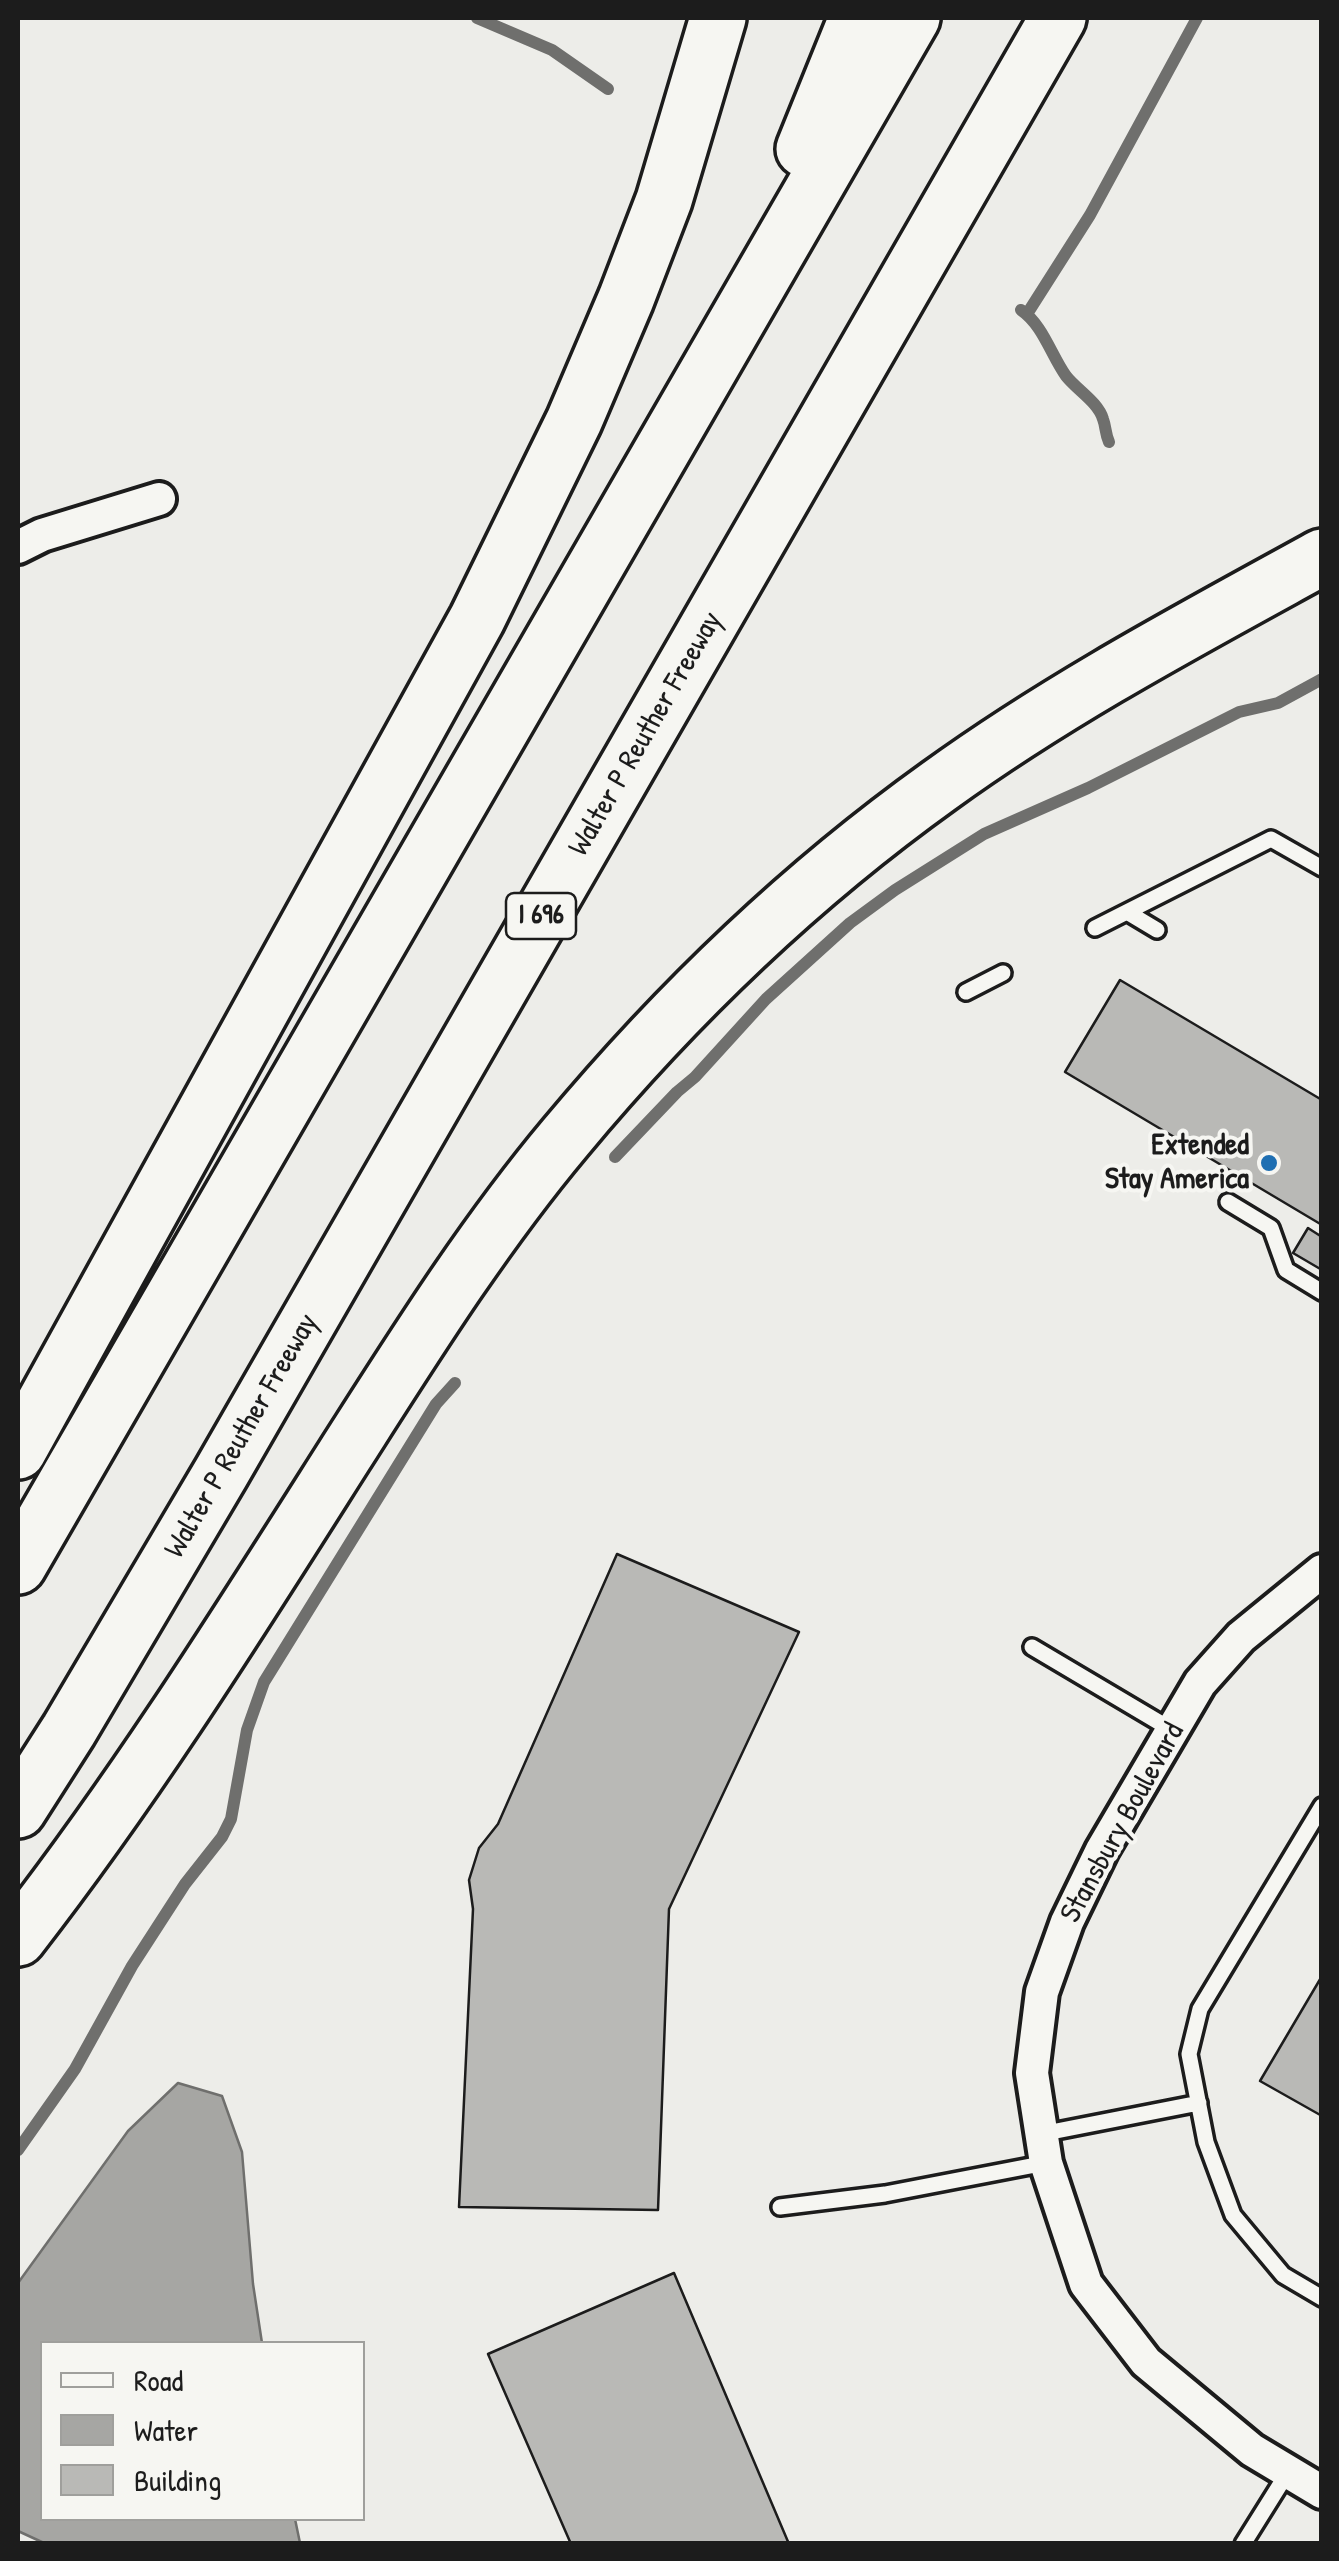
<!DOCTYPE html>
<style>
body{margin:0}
#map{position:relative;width:1339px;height:2561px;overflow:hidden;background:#edede9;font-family:"Patrick Hand",sans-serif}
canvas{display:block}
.frame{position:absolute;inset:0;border:20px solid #1c1c1c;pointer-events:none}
.legend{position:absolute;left:40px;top:2341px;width:325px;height:180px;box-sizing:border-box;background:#f6f6f2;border:2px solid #9f9f9c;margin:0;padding:12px 18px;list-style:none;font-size:30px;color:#1c1c1c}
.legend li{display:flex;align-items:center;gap:20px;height:50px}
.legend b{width:50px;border:2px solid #9f9f9c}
</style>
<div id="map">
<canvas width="1339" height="2561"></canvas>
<div class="frame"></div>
<ul class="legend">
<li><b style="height:12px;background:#f6f6f2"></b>Road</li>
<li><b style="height:28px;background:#a6a6a3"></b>Water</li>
<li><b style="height:28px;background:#b9b9b6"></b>Building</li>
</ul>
</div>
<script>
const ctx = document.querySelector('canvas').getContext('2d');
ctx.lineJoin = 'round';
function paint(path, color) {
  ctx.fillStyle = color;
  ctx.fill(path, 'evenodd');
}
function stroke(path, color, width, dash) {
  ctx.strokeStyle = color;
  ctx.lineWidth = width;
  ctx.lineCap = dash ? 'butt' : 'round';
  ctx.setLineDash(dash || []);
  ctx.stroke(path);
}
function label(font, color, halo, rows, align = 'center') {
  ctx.font = font + ' "Patrick Hand",sans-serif';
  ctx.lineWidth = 8;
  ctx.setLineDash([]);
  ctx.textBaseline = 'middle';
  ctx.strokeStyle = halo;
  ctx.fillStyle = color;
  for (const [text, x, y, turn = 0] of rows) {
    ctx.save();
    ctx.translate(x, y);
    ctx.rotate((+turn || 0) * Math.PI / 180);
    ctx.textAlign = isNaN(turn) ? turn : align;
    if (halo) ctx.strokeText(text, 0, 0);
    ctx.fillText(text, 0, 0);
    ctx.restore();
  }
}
const water = new Path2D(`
 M178,2083L222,2096L242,2152L253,2284L262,2343L42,2344V2518L295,2519L300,2543H44L18,2531V2283L128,2131Z`);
paint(water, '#a6a6a3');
stroke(water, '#6f6f6d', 2.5);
stroke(new Path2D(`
 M477,18L552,50L608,89
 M1021,310C1043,325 1051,355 1066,376C1077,390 1098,402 1103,419C1106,427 1105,433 1109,442
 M1027,314L1090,215L1197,18
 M615,1157L677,1092L695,1077L766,999L850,923L895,890L984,834L1088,788L1239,712L1278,703L1322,679
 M18,2150L75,2069L132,1966L185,1884L222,1837L231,1819L247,1730L264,1682L436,1404L455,1383`), '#6f6f6d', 12);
const building = new Path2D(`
 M1120,980L1322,1100V1225L1065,1072Z
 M1308,1228L1322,1237V1270L1293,1253Z
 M617,1554L799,1632L669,1909L658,2210L459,2207L473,1909L469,1880L479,1848L498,1824Z
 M1322,1976V2116L1260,2081Z
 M674,2273L789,2544H571L488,2354Z`);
paint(building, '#b9b9b6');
stroke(building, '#1c1c1c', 2.5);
const service = new Path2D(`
 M1127,912L1157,930
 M1095,928L1271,839L1322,868
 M966,992L1003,973
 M1228,1202L1271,1228L1286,1270L1322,1292
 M1032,1647L1172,1730
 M1322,1806L1200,2009L1189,2054L1206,2142L1233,2215L1283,2275L1322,2298
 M1041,2134L1199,2103
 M780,2207L885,2194L1046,2163
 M1243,2544L1288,2472`);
const minor = new Path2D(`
 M18,547L42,535L159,499
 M1322,1571L1241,1637L1200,1683L1102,1850L1067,1922L1042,1992L1032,2073L1046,2163L1086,2284L1146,2362L1252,2450L1322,2492`);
const motorway = new Path2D(`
 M804,149L857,18
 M18,1451L477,619L574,421L626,299L664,200L718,18
 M18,1566L912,18
 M18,1810L69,1730L221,1473L1058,18
 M18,1938C137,1785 240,1620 344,1456C413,1348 482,1237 565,1138C674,1007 801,885 939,786C1059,699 1191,629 1322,557`);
stroke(service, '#1c1c1c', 22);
stroke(minor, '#1c1c1c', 40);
stroke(motorway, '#1c1c1c', 62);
stroke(service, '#f6f6f2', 15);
stroke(minor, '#f6f6f2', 32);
stroke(motorway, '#f6f6f2', 55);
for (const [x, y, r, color] of [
 [1269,1163,10,"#1f6fb2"]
]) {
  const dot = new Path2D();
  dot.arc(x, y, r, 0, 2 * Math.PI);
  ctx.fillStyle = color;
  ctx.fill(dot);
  stroke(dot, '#f6f6f2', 4);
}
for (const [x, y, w] of [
 [541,916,70]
]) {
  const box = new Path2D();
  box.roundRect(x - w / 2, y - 23, w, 46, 8);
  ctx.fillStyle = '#f6f6f2';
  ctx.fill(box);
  stroke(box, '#1c1c1c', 2.5);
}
label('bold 28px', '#1c1c1c', null, [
 ["I 696",541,916]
]);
label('30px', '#1c1c1c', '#f6f6f2', [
 ["Walter P Reuther Freeway",646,734,-60],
 ["Walter P Reuther Freeway",242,1436,-60],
 ["Stansbury Boulevard",1123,1823,-61]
]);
label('bold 30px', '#1c1c1c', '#f6f6f2', [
 ["Extended",1249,1146],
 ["Stay America",1249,1180]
], 'right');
</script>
